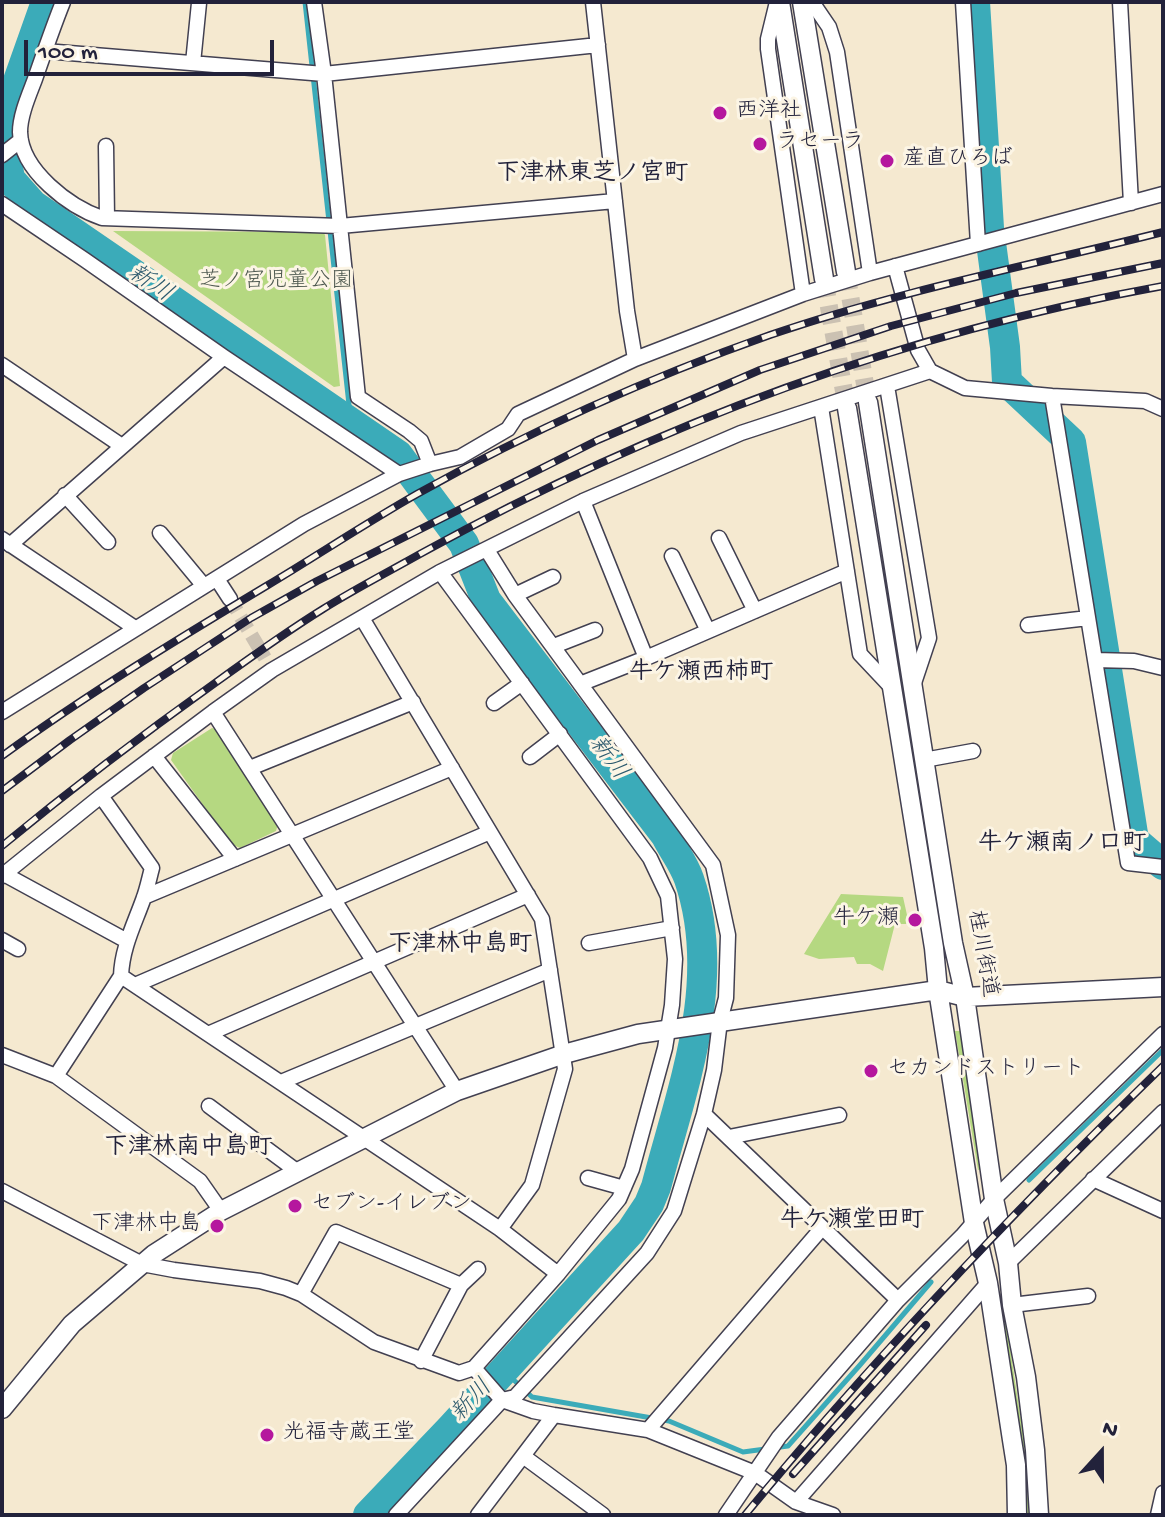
<!DOCTYPE html>
<meta charset="utf-8">
<style>
body{margin:0}
#map{position:relative;width:1165px;height:1517px;overflow:hidden;background:#f5e9d0;font-family:"Gochi Hand",sans-serif}
canvas{display:block}
.frame{position:absolute;inset:0;border:4px solid #22223b;pointer-events:none}
.north{position:absolute;left:1061px;top:1413px;width:80px;height:80px;-webkit-text-stroke:6px #fcf5e5;paint-order:stroke;rotate:21deg;font-size:22px;font-weight:700;line-height:32px;text-align:center;color:#22223b}
.north::after{content:'';display:block;margin:auto;width:28px;height:36px;background:#22223b;clip-path:polygon(50% 0,100% 100%,50% 72%,0 100%)}
.scale{position:absolute;left:24px;top:40px;width:250px;height:36px;box-sizing:border-box;border:4px solid #22223b;border-top:0;padding-left:10px;font-size:24px;line-height:28px;white-space:nowrap;color:#22223b;-webkit-text-stroke:6px #fcf5e5;paint-order:stroke}
</style>
<div id="map">
<canvas width="1165" height="1517"></canvas>
<div class="frame"></div>
<div class="north">N</div>
<div class="scale">100 m</div>
</div>
<script>
const ctx = document.querySelector('canvas').getContext('2d');
ctx.lineJoin = 'round';
function paint(path, color) {
  ctx.fillStyle = color;
  ctx.fill(path, 'evenodd');
}
function stroke(path, color, width, dash) {
  ctx.strokeStyle = color;
  ctx.lineWidth = width;
  ctx.lineCap = dash ? 'butt' : 'round';
  ctx.setLineDash(dash || []);
  ctx.stroke(path);
}
function label(font, color, halo, rows, align = 'center') {
  ctx.font = font + ' "Gochi Hand","Klee One",sans-serif';
  ctx.lineWidth = 6;
  ctx.setLineDash([]);
  ctx.textBaseline = 'middle';
  ctx.strokeStyle = halo;
  ctx.fillStyle = color;
  for (const [text, x, y, turn = 0] of rows) {
    ctx.save();
    ctx.translate(x, y);
    ctx.rotate((+turn || 0) * Math.PI / 180);
    ctx.textAlign = isNaN(turn) ? turn : align;
    if (halo) ctx.strokeText(text, 0, 0);
    ctx.fillText(text, 0, 0);
    ctx.restore();
  }
}
paint(new Path2D(`
 M113,231L323,232L325,235L340,386L334,387Z
 M212,728L219,730L278,824L276,831L240,848L231,844L171,760L173,753Z
 M841,894L903,897L909,924H895L883,971L870,964H857L854,957L819,959L804,954Z
 M955,1031H960L982,1169L978,1170Z
 M1003,1302L1024,1440L1029,1515H1024L999,1304Z`), '#b5d881');
stroke(new Path2D(`
 M305,2L351,423
 M1029,1180L1163,1050
 M503,1370L532,1397L669,1421L743,1452L788,1446L860,1365L931,1282`), '#3babb9', 5);
stroke(new Path2D(`
 M975,2L989,228L1005,347L1007,382L1071,442L1134,840L1163,865
 M2,126L46,2
 M2,129L10,179L33,205L398,455L464,544L486,600L666,836C673,850 684,864 689,879C724,981 682,1088 656,1187L649,1204L631,1231L451,1428L368,1515`), '#3babb9', 30);
stroke(new Path2D(`
 M230,599L265,658`), '#cbc1b2', 14, [14, 7]);
stroke(new Path2D(`
 M846,272L868,402
 M824,279L847,408`), '#cbc1b2', 18, [18, 9]);
const minor = new Path2D(`
 M63,2C53,27 44,53 35,79C29,95 20,115 20,132C21,171 70,207 102,218L340,226L615,201
 M314,2L324,74L358,397L409,431L421,441L430,464
 M593,2L627,311L635,359
 M777,2L768,39V49L803,294
 M812,2L829,27L837,52L870,273
 M963,2L978,244
 M1120,2L1131,203
 M45,51L324,74L598,45
 M193,63L199,3
 M106,146L107,218
 M2,155L21,140
 M2,204L85,260L224,357L399,474
 M895,266L918,350L930,371L965,388L1052,396L1145,401L1163,409
 M2,365L122,446
 M887,386L929,638L914,683
 M1052,396L1128,863L1163,867
 M821,407L860,654L892,688
 M65,495L108,542
 M583,501L646,658
 M160,533L204,586
 M719,538L755,611
 M2,539L135,628
 M10,545L224,357
 M672,556L708,631
 M217,579L230,599
 M515,595L553,577
 M362,618L542,919L565,1069L532,1185L500,1229
 M1028,625L1088,618
 M554,646L595,630
 M1095,660L1134,661L1163,668
 M580,684L646,658L847,571
 M494,703L522,683
 M2,712L304,524L399,474L430,464L460,457L508,429L518,414L635,359L803,294L870,273L1163,194
 M213,712L457,1091
 M154,756L235,859
 M530,757L560,734
 M924,760L973,751
 M250,768L413,702
 M4,874L127,941
 M2,876L101,796L213,712L272,670L440,572L583,501L741,433L930,371
 M144,897L452,768
 M2,940L18,949
 M589,943L672,928
 M121,976L500,1229L558,1274
 M135,985L490,832
 M208,1034L528,895
 M2,1055L56,1076L200,1181L221,1211
 M56,1076L121,976C122,948 134,925 143,900C147,890 149,879 152,868L101,796
 M281,1082L550,970
 M209,1106L298,1172
 M704,1114L898,1300
 M729,1137L839,1115
 M588,1178L624,1188
 M1093,1179L1163,1211
 M2,1191L142,1264L174,1270L260,1281L286,1288L301,1294L374,1342L459,1373L474,1368L558,1274L619,1199L632,1169L665,1048L672,1005L675,959L668,896L650,858L440,572
 M1008,1263L1163,1112
 M461,1285L478,1269
 M301,1294L336,1232L461,1285L421,1361
 M1012,1305L1088,1296
 M474,1368L502,1400L533,1411L554,1415L648,1430L755,1473L796,1502L833,1515
 M648,1430L822,1228
 M523,1456L603,1515
 M796,1502L988,1283
 M396,1515L502,1400L515,1397L647,1253L674,1211L704,1114L714,1070L720,1021L726,998L728,935L713,865L515,595L487,550
 M478,1515L554,1415
 M726,1515L779,1437L898,1300L962,1236L994,1199L1163,1034
 M1158,1515L1163,1493`);
const tertiary = new Path2D(`
 M780,2L824,279
 M802,2L846,272
 M868,402L953,943L965,997L994,1199L1008,1263L1012,1305L1026,1377L1035,1450L1039,1515
 M847,408L934,948L938,990L974,1223L988,1283L1012,1440L1016,1465L1017,1515
 M2,1409L72,1324L154,1254L221,1211L457,1091L564,1054L638,1034L938,990L965,997L1163,987`);
stroke(minor, '#424051', 17);
stroke(tertiary, '#424051', 21);
stroke(minor, '#fff', 14);
stroke(tertiary, '#fff', 18);
const rail = new Path2D(`
 M2,756C87,694 178,639 268,585C318,555 366,523 417,494C530,431 648,378 770,335C898,291 1032,265 1163,232
 M2,791L70,740L144,688L251,618L317,581L598,440L760,370L891,326L1016,293L1163,263
 M2,846C71,789 142,735 215,683C251,657 286,632 323,609C355,589 388,572 420,554C652,426 903,333 1163,286
 M793,1474L926,1325
 M745,1515C875,1357 1016,1209 1163,1066`);
stroke(rail, '#22223b', 8);
stroke(rail, '#fcf5e5', 5, [15]);
for (const [x, y, r, color] of [
 [720,113,8,"#b5179e"],
 [760,144,8,"#b5179e"],
 [887,161,8,"#b5179e"],
 [915,920,8,"#b5179e"],
 [871,1071,8,"#b5179e"],
 [295,1206,8,"#b5179e"],
 [217,1226,8,"#b5179e"],
 [267,1435,8,"#b5179e"]
]) {
  const dot = new Path2D();
  dot.arc(x, y, r, 0, 2 * Math.PI);
  ctx.fillStyle = color;
  ctx.fill(dot);
  stroke(dot, '#fcf5e5', 3);
}
label('22px', '#22223b', '#fcf5e5', [
 ["西洋社",736,113],
 ["ラセーラ",776,144],
 ["産直ひろば",903,161],
 ["牛ケ瀬",899,920,"right"],
 ["セカンドストリート",887,1071],
 ["セブン-イレブン",311,1206],
 ["下津林中島",201,1226,"right"],
 ["光福寺蔵王堂",283,1435]
], 'left');
label('22px', '#4e5950', '#fcf5e5', [
 ["芝ノ宮児童公園",276,283]
]);
label('22px', '#22223b', '#fcf5e5', [
 ["桂川街道",981,954,80]
]);
label('bold 24px', '#22223b', '#fcf5e5', [
 ["下津林東芝ノ宮町",592,175],
 ["牛ケ瀬西柿町",701,674],
 ["牛ケ瀬南ノ口町",1062,845],
 ["下津林中島町",460,946],
 ["下津林南中島町",188,1149],
 ["牛ケ瀬堂田町",852,1222]
]);
label('italic 24px', '#2c596d', '#fcf5e5', [
 ["新川",149,285,34],
 ["新川",607,759,53],
 ["新川",473,1402,-47]
]);
</script>
